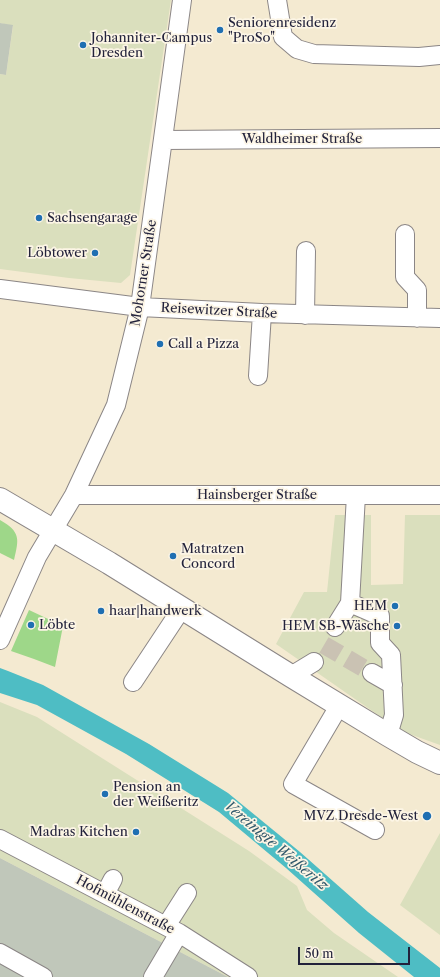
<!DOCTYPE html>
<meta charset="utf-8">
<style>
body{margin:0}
#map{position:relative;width:440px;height:977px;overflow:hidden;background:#f4ead1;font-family:"Libre Caslon Text",serif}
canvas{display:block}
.scale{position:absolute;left:298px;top:947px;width:112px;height:18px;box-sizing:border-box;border:2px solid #22223b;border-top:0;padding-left:5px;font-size:12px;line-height:14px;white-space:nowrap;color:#22223b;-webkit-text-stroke:3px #fcf5e5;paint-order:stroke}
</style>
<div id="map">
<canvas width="440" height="977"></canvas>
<div class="scale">50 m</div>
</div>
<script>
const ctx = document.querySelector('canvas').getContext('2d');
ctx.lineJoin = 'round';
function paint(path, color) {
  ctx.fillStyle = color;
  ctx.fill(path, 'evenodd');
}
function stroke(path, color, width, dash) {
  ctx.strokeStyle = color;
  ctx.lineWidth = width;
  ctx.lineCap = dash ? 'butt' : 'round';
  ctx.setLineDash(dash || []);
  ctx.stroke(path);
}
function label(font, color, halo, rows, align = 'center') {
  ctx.font = font + ' "Libre Caslon Text",serif';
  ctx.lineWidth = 3.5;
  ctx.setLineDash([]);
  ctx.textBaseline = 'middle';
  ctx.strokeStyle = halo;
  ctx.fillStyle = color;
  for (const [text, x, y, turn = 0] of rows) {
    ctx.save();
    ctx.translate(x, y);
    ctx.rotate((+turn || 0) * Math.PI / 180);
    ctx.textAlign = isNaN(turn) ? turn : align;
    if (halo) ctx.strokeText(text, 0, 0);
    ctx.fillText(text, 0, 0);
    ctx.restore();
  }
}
paint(new Path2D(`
 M0,0H171L130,275L121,283L69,278L0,269V74L6,75L13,26L0,23Z
 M335,515H371V585L403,584L405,515H440V745L401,731L276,644L304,592H327Z
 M0,702L37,717L249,851L297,886L307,910L334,933L398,977H228L0,858Z
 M440,833V935L400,905Z`), '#dadfbd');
paint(new Path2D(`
 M0,23L13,25L6,75L0,74Z
 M0,858L228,977H0Z`), '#c0c7ba');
paint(new Path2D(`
 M0,520C21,532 19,539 14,560L0,553Z
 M29,610L63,626L55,667L34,659L11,651Z`), '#9ed789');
paint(new Path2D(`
 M0,668L8,671L43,685L149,744L228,793L300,852L368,912L440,968V977H414L359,933L286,868L219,812L126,754L37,705L0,693Z`), '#4ebdc4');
stroke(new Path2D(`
 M324,645L372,673`), '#cac2b3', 18, [18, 9]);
const minor = new Path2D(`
 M277,0L283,37L297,49L314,54L419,57L440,55
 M163,140L440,138
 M405,234V277L417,290V318
 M0,289L140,307L262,313L440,318
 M305,315L306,251
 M258,376L262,313
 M74,495H440
 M356,495L350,603L380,616V643L391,655L394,715L388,735
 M335,627L350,603
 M0,640L37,557L74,495L116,405L140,307L182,0
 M372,673L393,685
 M291,676L314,662
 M133,682L182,608
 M339,706L293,784L375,830
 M0,839L179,933L248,977
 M105,894L113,879
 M166,926L187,893
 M0,953L43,977
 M153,977L179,933`);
const major = new Path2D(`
 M0,499L109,563L291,676L388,735L417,752L440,763`);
stroke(minor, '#8b8686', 20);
stroke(major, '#8b8686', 24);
stroke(minor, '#fff', 18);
stroke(major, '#fff', 22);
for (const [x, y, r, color] of [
 [220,30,4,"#1f6fb2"],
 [83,45,4,"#1f6fb2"],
 [39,218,4,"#1f6fb2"],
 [95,253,4,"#1f6fb2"],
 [160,344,4,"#1f6fb2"],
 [173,556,4,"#1f6fb2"],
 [395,606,4,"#1f6fb2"],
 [101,611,4,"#1f6fb2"],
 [31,625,4,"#1f6fb2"],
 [397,626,4,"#1f6fb2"],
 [105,794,4,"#1f6fb2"],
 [427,816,5,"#1f6fb2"],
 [136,832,4,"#1f6fb2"]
]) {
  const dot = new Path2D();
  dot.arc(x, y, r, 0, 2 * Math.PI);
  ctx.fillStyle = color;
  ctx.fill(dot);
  stroke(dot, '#fcf5e5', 1.5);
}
label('13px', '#22223b', '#fcf5e5', [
 ["Seniorenresidenz",228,23],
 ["\"ProSo\"",228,38],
 ["Johanniter-Campus",91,38],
 ["Dresden",91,53],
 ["Sachsengarage",47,218],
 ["Löbtower",87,253,"right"],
 ["Call a Pizza",168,344],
 ["Matratzen",181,549],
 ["Concord",181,564],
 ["HEM",387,606,"right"],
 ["haar|handwerk",109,611],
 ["Löbte",39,625],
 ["HEM SB-Wäsche",389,626,"right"],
 ["Pension an",113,787],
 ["der Weißeritz",113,802],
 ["MVZ Dresde-West",418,816,"right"],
 ["Madras Kitchen",128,832,"right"]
], 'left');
label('13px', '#22223b', '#fcf5e5', [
 ["Waldheimer Straße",302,139],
 ["Mohorner Straße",144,273,-81],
 ["Reisewitzer Straße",219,311,3],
 ["Hainsberger Straße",257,495],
 ["Hofmühlenstraße",125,905,28]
]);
label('italic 14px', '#31586b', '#fcf5e5', [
 ["Vereinigte Weißeritz",276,846,40]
]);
</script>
